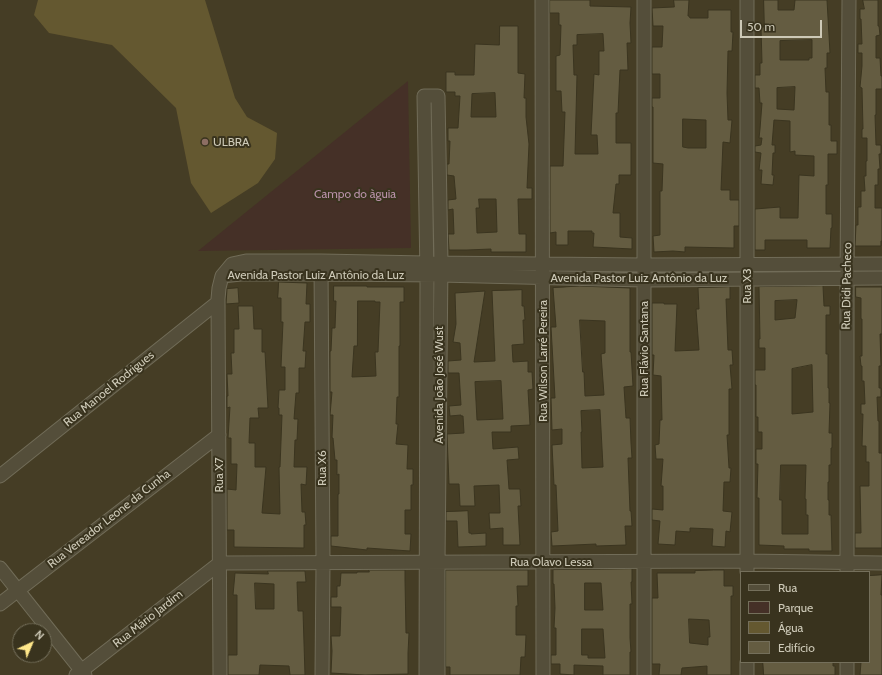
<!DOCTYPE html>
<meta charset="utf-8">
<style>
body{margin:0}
#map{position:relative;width:882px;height:675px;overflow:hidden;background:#453d25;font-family:Cabin,sans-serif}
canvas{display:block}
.legend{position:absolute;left:740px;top:571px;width:130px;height:92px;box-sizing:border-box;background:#39331e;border:1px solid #746f5b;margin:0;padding:5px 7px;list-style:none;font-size:12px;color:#cdc9b7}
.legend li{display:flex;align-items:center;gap:8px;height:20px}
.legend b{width:20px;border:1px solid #746f5b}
.north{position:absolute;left:12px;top:623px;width:40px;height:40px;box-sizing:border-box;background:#39331e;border:1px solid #746f5b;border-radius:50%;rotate:44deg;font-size:11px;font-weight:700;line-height:16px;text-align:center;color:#cdc9b7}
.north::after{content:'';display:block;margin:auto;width:14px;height:18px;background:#ffe78a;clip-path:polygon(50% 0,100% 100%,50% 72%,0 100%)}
.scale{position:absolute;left:740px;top:20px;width:82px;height:18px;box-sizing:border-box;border:2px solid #cdc9b7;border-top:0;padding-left:5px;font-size:12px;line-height:14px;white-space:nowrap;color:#cdc9b7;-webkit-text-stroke:3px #39331e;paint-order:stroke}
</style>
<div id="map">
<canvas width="882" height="675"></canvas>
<ul class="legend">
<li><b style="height:5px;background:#544e3a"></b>Rua</li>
<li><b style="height:11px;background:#453027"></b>Parque</li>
<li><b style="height:11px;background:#645830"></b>Água</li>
<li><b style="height:11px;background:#645c41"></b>Edifício</li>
</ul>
<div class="north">N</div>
<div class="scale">50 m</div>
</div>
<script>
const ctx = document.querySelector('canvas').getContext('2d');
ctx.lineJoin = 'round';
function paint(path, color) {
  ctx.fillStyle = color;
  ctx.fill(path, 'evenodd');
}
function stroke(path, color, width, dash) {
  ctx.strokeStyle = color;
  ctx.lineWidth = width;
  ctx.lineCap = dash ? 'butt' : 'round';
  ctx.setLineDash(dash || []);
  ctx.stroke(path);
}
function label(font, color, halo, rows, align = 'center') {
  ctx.font = font + ' Cabin,sans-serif';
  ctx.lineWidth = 4;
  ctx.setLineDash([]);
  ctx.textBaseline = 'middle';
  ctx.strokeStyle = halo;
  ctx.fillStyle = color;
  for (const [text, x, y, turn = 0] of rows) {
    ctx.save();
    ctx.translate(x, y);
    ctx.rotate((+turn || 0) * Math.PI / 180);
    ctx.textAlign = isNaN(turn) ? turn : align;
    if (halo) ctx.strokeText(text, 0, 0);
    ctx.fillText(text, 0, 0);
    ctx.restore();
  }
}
paint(new Path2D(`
 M408,81L411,248L198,251Z`), '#453027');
paint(new Path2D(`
 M38,0H205L235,98L247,117L277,133L275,159L258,183L211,213L191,183L176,108L112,45L49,33L34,15Z`), '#645830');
const building = new Path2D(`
 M550,0H590V6L631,7L630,23L631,43H627L628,70H620L618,113H616V143H631V175H619V184H616L613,213H620V237L632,238V249L593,247L594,233H592V231H568V245H556V232L550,233V166H563L565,112H562L561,91H556V56L560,55L561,25H559V13H550ZM603,34L604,51H599V75L594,74L591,135H597L598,154H575L577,75H574L573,45H577V35Z
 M674,0H689L688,16H689L690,18H708V10H731V32H733L732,51H728L727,93L728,120H732L730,143L723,142L721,190H730V200H739V226H734V248L685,247V252L673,251L654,252L653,236L660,235V191H662L663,164L653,163V107H652V98H660V74H652V47H662L663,26H653L652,8L674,7ZM683,119L706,120V148H688L683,147Z
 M764,0H778V10H794L795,0H827L830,53H827V68H825L826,92H829V125H831V141H837V154H828V185H826V214H832V228H831L830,248H807V240H765V250H755V209L780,207V218H798L799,175L814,176V156L795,155V151L790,152V121L774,120L772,145H775V153H773L772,175H774L773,185L761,184L762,170H759L761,153L755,152V146L761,145L762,138H759L760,129L762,103H760L759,88H755V75H760V63H762L761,27H764ZM812,40V58H809V60H780V41ZM795,87L794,110L777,109V88Z
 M863,0H878V26H879L880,35L876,36V58H880L881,76H882V89H876V115H875L876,145H881V154H879L880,169H878V185H875V208H882V241H881V246H855L856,225H858V207H861V191H865L864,176H866V161H867V138H862V129H863L862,88L860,87L862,66V53H858V44H862L861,19H860V9H864Z
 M500,26H518V73L525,74L524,98H526V117L529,144L527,188H532V199H518L519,234H526V252H491V249L467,250H449L448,234H454L453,209L448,210V200L456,199L454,176L447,175V164H449L450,141H448V128H458L460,96H455V92H446V72H455V75H474L475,44L499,45ZM495,93L496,117H471L472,94ZM479,199H496L497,232L477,233L476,208H479Z
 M279,282L307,283L306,304H310V322H305L303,351H306L305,368H299V393H296L294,419H298L297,440H295L294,467H307L306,485L301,484L302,512H305L306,525H304V548L234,547V530H227V489L236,490L237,464H231V438H228L230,407L227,408V396H228L227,374H232L231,353H234V329H239L238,306H253L254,329H262V352H265L268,408H258L259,418H250L249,443H255V467H266L262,513L280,514L279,467H280L282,415H279V408H278L279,390H285V367H281L283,322H281V298H278Z
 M334,286H367V287H404V302H400V346H399V397H397L396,424H398L396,444L408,445L407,469H413V485H411V510H405V534H411L410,551L367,548V550L331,546V536H338V494H339V474L337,475V460H335L333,438H332L333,415H330L332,392H330V351H331L332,328H335L336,301H334ZM358,301H375V302H380L378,352H375L376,376L352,377L354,346H357Z
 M580,286L630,288V352H631L633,386L624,387L626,418H630L631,443L632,458H628L630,511H631L632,526H625L626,545L596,546V544L552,546L551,532L558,531L556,485H554L552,445L562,444V429L552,430L551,398H555L551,327H556L553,288ZM580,320L605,321V353L601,354L604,395L585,396L584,372H583ZM600,410L603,467L582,468L581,432H582L581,411Z
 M823,286L824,306H830V315H826V354H828V388H829V403H830L829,433H832V448H831V465H829V482H828V500H829V515H831L832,551H809V549H784V546L759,545V498H757L758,464H756V449H762V432H758V417H756V385H755V370H765V348H759V339H760L759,287ZM797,300L795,318L775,320V301ZM812,365L813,412L792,414V369ZM781,465H806L805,499H806V515H808V534H782V500H780Z
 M730,287V299H726L728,350H732L733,365H730L732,389H729V435H727L729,468H731L730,482H724L723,511L732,512L730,532L726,531L725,547L712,546L713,529L690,528V532L676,531L675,545L658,544L660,521L652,520V509L663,510V486H661L663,459H656L655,445L659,444L660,420H662L661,376L653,375L654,355H652V303H664V304H677L675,351L699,350L696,309H699L698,288Z
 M856,287H882V334H880L881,366H879V388H881V397H877L878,421H879V453H882V548H855V533H861L860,486H869V462H866V446H862L863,414H861V404H865L864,381H862V366H861L860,356H862V319H861V298L856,297Z
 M238,288L239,303L226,304L227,289Z
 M522,290V306H524L525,320H523L524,344L512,345L513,362L528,361V372H532L533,389L528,390L530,425L511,426V432H492L493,449L518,447L519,459L507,460L509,489H520L521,506H518L520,545H503V528L490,529L489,513H500L499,485L474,486L475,506H460L459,484H449L447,434L464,433L463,416H461V415L450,416L449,406L461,405L459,373H448V361L461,360L460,343L453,342L456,324L455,293L485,291L474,362L495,361L492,291ZM501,381L503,419L477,420L475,382Z
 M468,511L469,533H471V534L486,533V546L458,547L457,521H446V512Z
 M632,569V582H631L632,604H630V638L631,652H630V675H603V666L574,665V675L560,674V664H551V655H556V628H554L555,608L554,584H553V570ZM585,583H601L603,610H585ZM582,629H603L605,658H588V655H582Z
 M369,570H405V580L406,633H409L408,653V674L365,675L331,673L332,651L331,636H340L341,607H331V597H337V586H340L341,573H357V572H369Z
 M446,570H528V586H517L518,606H516V635H526L525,657H521L520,675H450V667H446Z
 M714,570H724V586H733V596H731V675H707V666L682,668L681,675H659L660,664H652V598H658L657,573H695V571ZM689,619L709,620L710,637H708V645L690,643Z
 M268,571H305L306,582H297L298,611H303L305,675H290L289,666L260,665L259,675H228V655H237V595H233L235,573L268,574ZM255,583L274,584V609H256Z
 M882,575L881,595H882V675H860L861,662H869V576Z
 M763,662H833V666H835V675H764Z`);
paint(building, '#645c41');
stroke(building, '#3b3520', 1);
const minor = new Path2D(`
 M542,0L543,675
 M644,0V675
 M321,265L323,563L322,675
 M222,276L241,274H321L440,275L644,280L882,278
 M0,476L218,302
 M0,568L85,675
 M747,572V0
 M847,572V278L849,0
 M0,604L219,435
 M747,662V675
 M847,662V675
 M76,675L220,563L747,561L882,563
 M220,675L218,299L219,288L222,276L232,264L246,261H321L426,263L543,264L644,265L882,264
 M426,675L427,276L424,96H438L441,263L438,562V675`);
stroke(minor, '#716c58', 15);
stroke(minor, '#544e3a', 13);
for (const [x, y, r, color] of [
 [205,142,4,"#8d6e63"]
]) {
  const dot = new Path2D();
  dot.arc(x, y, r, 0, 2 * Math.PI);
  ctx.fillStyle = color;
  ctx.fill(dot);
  stroke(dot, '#39331e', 1.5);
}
label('12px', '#cdc9b7', '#39331e', [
 ["ULBRA",213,142]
], 'left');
label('12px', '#b891a8', '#39331e', [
 ["Campo do àguia",355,194]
]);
label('12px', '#cdc9b7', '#39331e', [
 ["Avenida Pastor Luiz Antônio da Luz",316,275],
 ["Avenida Pastor Luiz Antônio da Luz",639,278],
 ["Rua X3",747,286,-90],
 ["Rua Didi Pacheco",847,286,-89],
 ["Rua Flávio Santana",644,349,-90],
 ["Rua Wilson Larré Pereira",543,361,-90],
 ["Avenida João José Wust",439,385,-90],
 ["Rua Manoel Rodrigues",109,389,-39],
 ["Rua X6",322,468,-90],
 ["Rua X7",219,475,-90],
 ["Rua Vereador Leone da Cunha",109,519,-38],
 ["Rua Olavo Lessa",551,562],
 ["Rua Mário Jardim",148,619,-38]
]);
</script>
